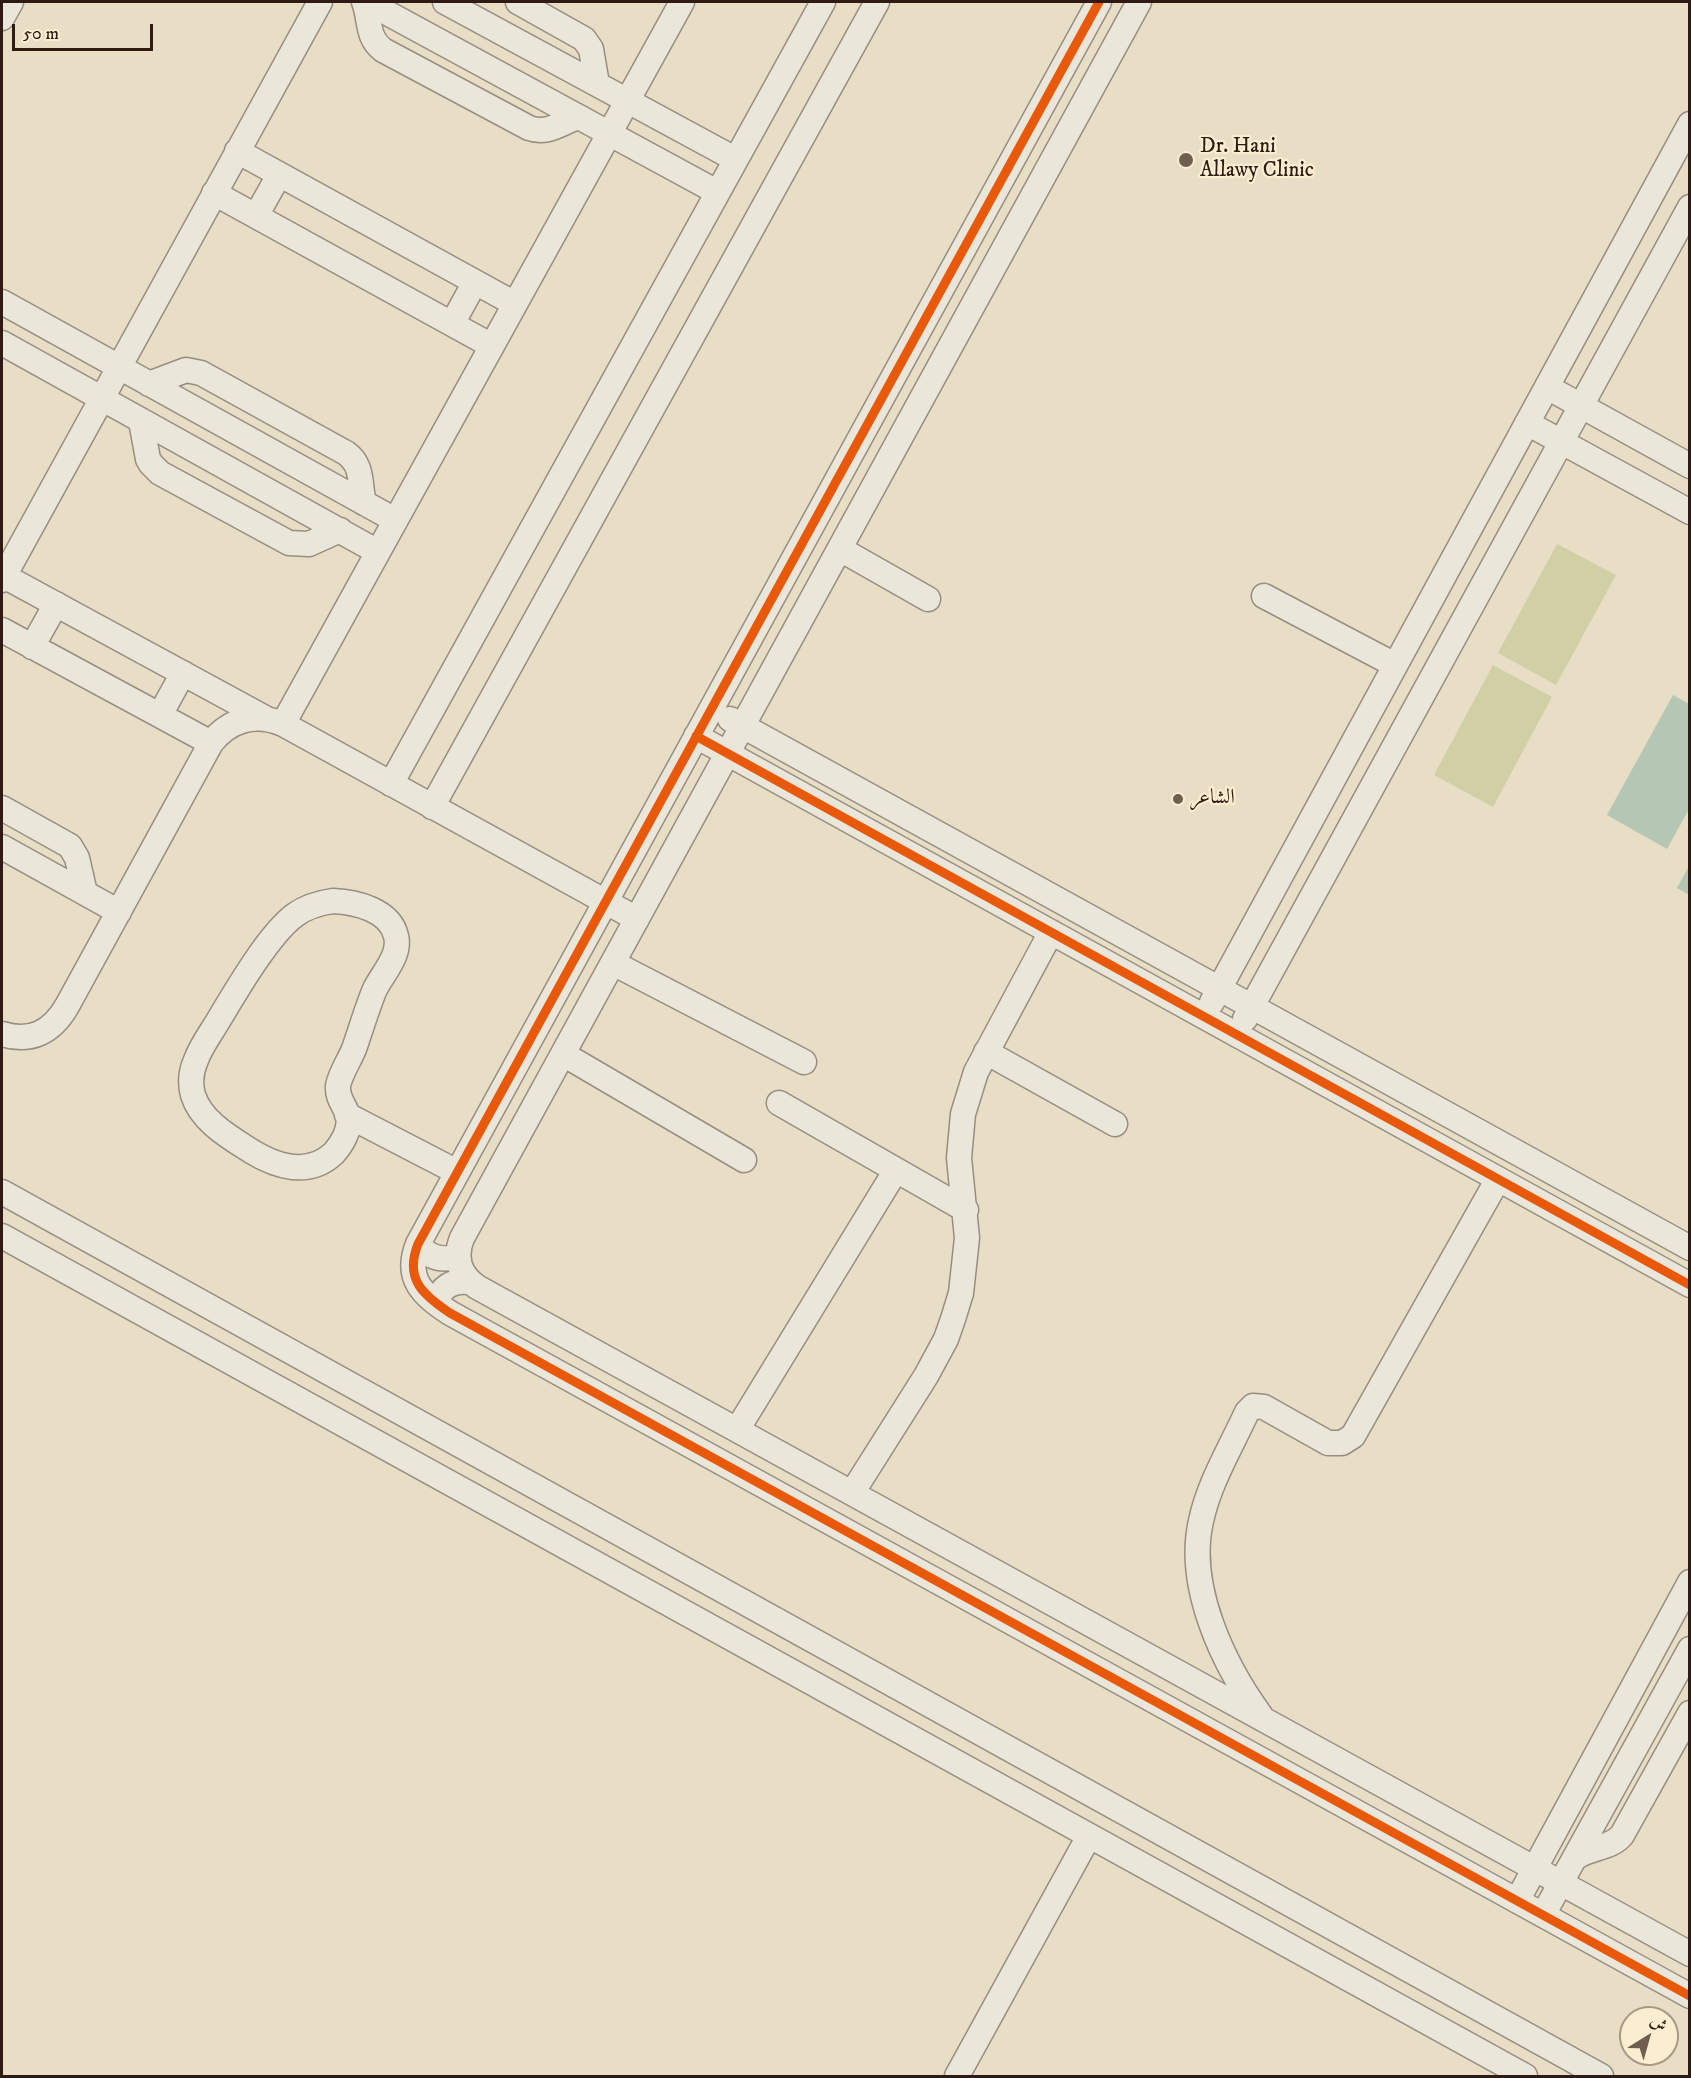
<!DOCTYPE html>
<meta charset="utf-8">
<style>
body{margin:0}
#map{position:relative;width:1691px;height:2078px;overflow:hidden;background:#e8ddc5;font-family:"IM FELL DW Pica",Amiri,serif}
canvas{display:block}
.frame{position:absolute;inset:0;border:3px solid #2f1b13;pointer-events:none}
.north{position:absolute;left:1619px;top:2006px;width:60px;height:60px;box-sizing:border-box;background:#faedd0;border:2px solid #a99984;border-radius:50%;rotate:37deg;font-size:16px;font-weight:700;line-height:24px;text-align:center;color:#2f1b13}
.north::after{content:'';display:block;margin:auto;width:21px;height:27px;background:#705f51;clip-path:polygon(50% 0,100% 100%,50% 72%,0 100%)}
.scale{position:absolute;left:12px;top:24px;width:141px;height:27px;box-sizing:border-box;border:3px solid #2f1b13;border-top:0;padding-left:8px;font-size:18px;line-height:21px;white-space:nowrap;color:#2f1b13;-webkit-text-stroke:4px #faedd0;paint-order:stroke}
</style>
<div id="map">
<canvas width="1691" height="2078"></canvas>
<div class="frame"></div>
<div class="north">ش</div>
<div class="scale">50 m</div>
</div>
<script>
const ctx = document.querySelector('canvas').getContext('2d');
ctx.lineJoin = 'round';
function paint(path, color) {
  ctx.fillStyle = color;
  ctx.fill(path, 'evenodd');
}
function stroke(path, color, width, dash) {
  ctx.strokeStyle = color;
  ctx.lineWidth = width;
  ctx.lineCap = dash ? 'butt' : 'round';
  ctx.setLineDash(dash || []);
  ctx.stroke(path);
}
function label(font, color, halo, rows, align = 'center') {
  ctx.font = font + ' "IM FELL DW Pica",Amiri,serif';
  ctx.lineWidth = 4.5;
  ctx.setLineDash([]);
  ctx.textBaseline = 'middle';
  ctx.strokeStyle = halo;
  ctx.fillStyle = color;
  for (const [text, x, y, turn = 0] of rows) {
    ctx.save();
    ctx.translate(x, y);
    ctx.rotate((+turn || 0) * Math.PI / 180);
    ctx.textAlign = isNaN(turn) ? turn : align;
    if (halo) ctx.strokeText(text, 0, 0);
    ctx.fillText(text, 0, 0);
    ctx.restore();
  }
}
paint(new Path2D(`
 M1557,544L1616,575L1556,685L1498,653Z
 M1493,665L1552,697L1493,807L1434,775Z`), '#d1cfa6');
paint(new Path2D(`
 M1673,695L1689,704V809L1667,849L1607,815Z
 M1689,866V895L1677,888Z`), '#b4c7b5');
const minor = new Path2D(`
 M364,2C371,20 366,37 383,50L529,128C549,135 561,122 579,117
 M367,2L717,192
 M445,2L735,159
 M518,2L584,39L591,49L597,84
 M1099,2L418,1244C404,1279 423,1295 450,1313L1690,1996
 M1139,2L462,1238C454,1258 459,1275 477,1287L1690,1954
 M2,18L11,2
 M237,151L515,304
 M214,193L492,346
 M256,216L279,175
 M2,302L395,520
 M452,324L475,282
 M2,343L378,552
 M149,384L186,370L201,373L346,453C364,466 359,484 364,503
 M1547,387L1690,466
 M141,421L148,459L151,464L160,473L289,543L309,544L340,530
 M1527,423L1690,512
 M840,549L928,599
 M4,576L267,719
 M2,580L320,2
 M1264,596L1395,665
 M2,630L211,743
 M32,647L56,604
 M160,715L183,673
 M730,719L1690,1248
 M283,724L682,2
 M696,736L1690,1285
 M391,784L823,2
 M432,807L877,2
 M2,808L70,846L77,858L85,893
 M2,847L119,912
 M333,901C356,902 390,910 396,936C401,955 383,973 375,989C367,1008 361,1029 354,1049C349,1061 340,1074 338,1086C337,1099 345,1105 348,1116C351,1129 342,1144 334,1153C309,1177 277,1167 251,1151C229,1137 201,1121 193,1095C190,1084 191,1071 196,1060C201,1046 211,1033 218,1021C236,991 269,934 295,915C307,906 319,903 333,901Z
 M613,963L804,1062
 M1212,1002L1690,124
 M1245,1019L1690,207
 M2,1034C31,1043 52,1032 67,1006L211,743C229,720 255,712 283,724L637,919
 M986,1052L1115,1124
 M563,1054L744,1160
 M779,1103L966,1210
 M347,1115L457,1172
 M2,1192L1601,2076
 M2,1236L1525,2076
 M418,1244C428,1257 441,1262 457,1256
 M436,1303C441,1287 452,1280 469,1282
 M737,1430L896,1170
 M852,1493L926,1376L946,1339L953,1319L961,1293L967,1238L959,1158L963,1114L976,1072L1051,932
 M1261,1716C1223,1664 1186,1586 1201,1521C1209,1483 1231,1447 1247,1412L1253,1406L1264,1407L1328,1443H1342L1353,1436L1498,1179
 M1575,1858C1589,1847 1611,1849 1622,1835L1690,1713
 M1517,1901L1690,1582
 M1543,1915L1690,1649
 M957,2076L1089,1836`);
stroke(minor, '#978e80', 27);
stroke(minor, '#ebe6da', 24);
stroke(new Path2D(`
 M1099,2L418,1244C404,1279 423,1295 450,1313L1690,1996
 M696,736L1690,1285`), '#e8590c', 9);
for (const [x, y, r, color] of [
 [1186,160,8,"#705f51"],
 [1178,799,6,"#705f51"]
]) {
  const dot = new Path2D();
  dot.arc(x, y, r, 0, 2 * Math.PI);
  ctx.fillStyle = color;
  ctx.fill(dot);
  stroke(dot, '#faedd0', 2);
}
label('21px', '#2f1b13', '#faedd0', [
 ["Dr. Hani",1200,148],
 ["Allawy Clinic",1200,172],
 ["الشاعر",1190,799]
], 'left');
</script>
